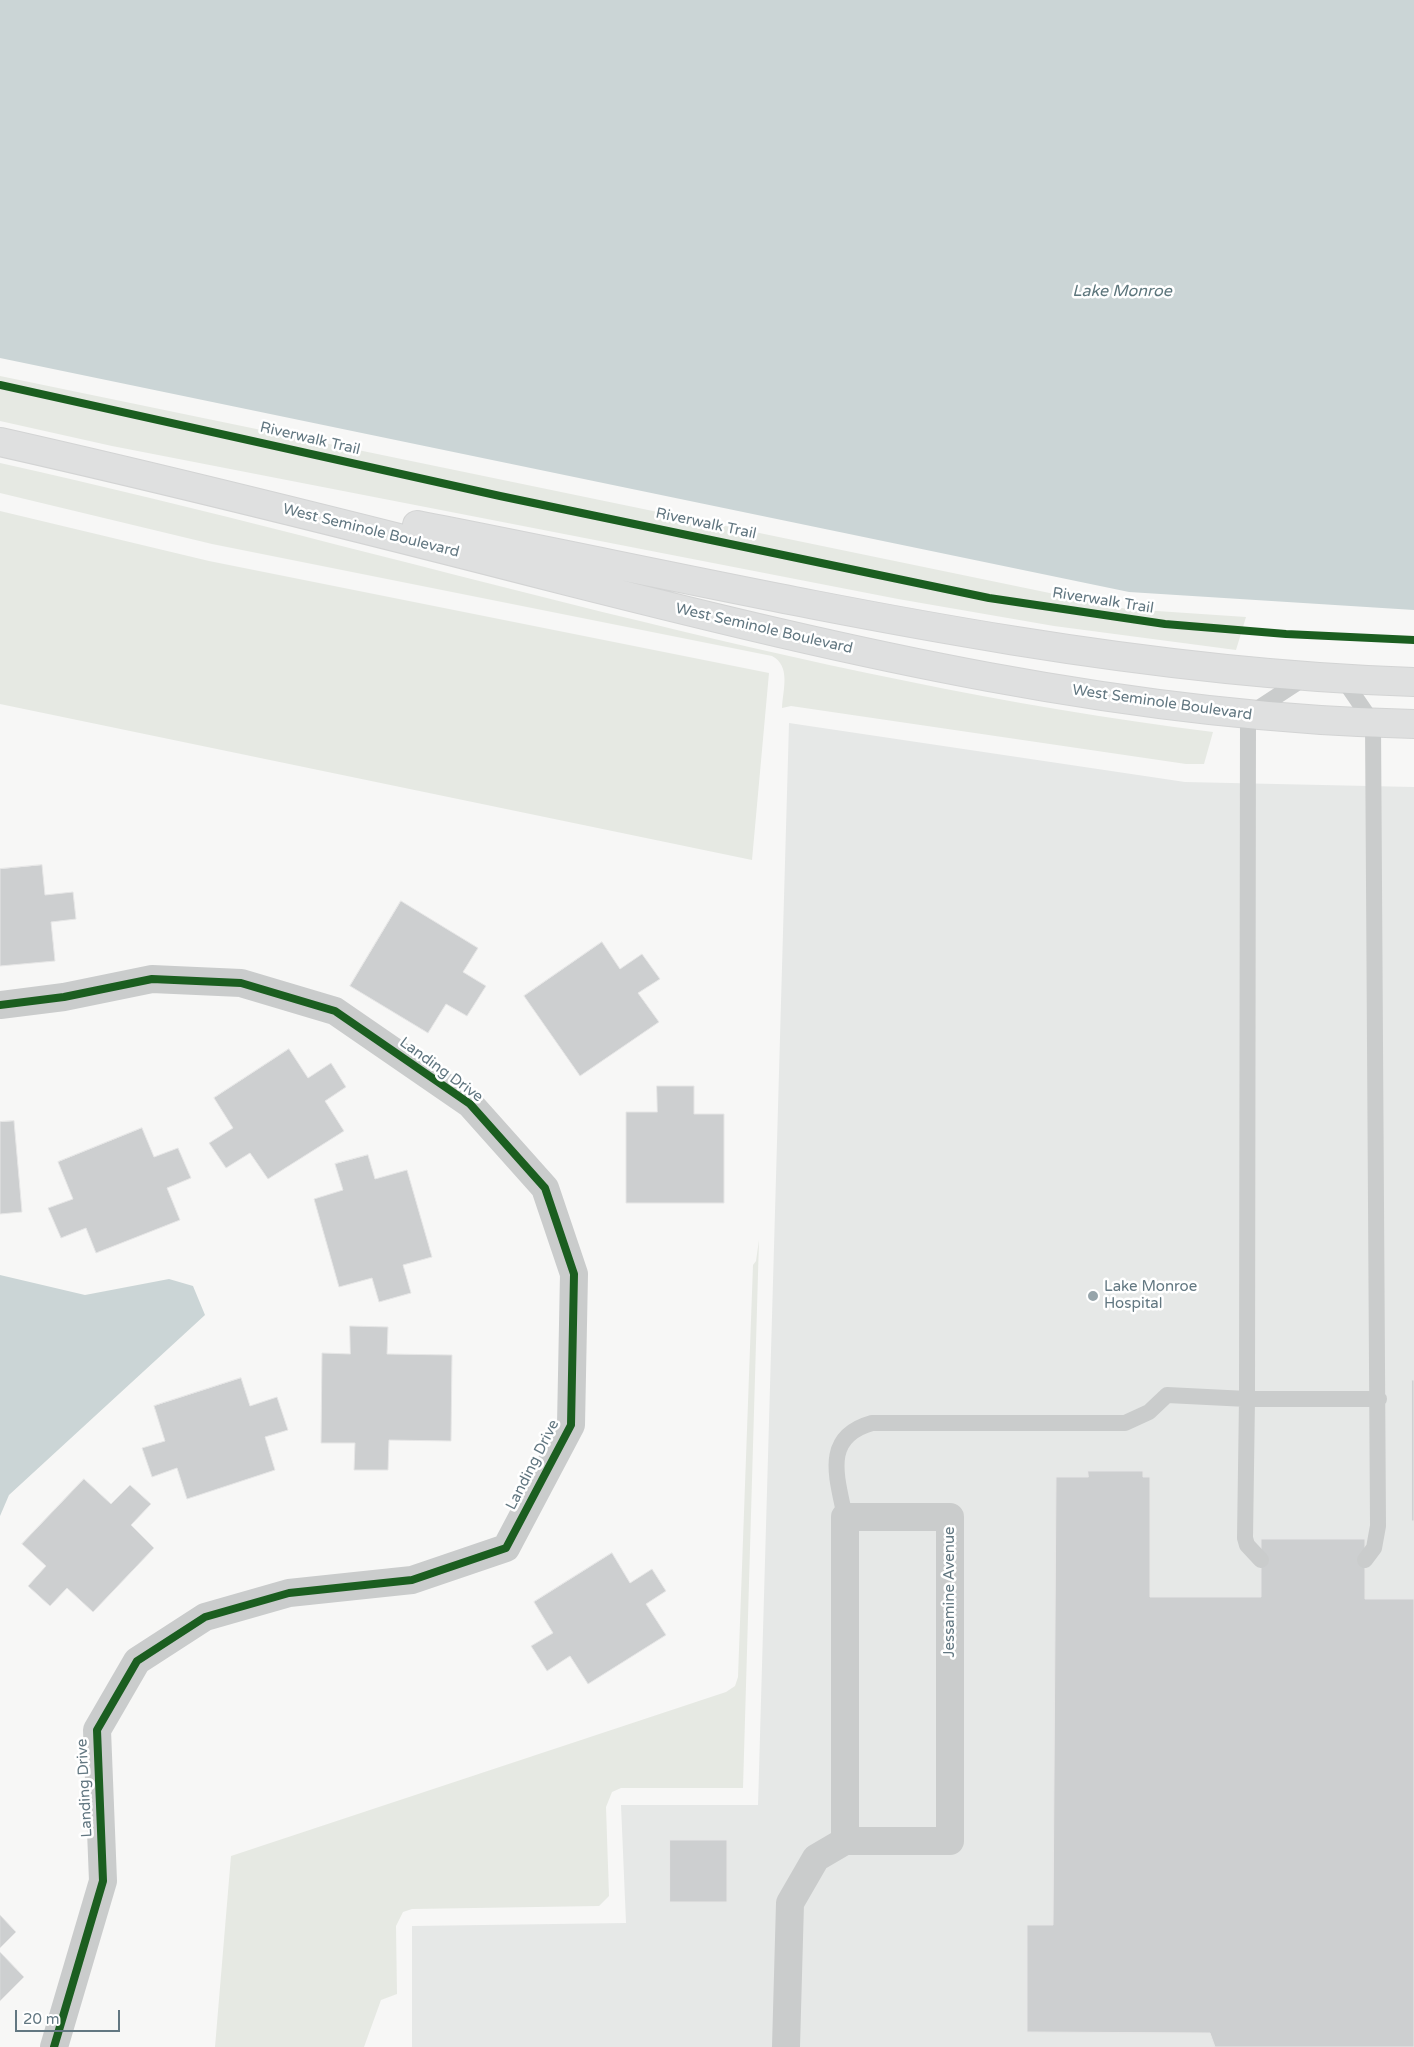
<!DOCTYPE html>
<style>
body{margin:0}
#map{position:relative;width:1414px;height:2047px;overflow:hidden;background:#f7f7f6;font-family:"Varela Round",sans-serif}
canvas{display:block}
.scale{position:absolute;left:15px;top:2010px;width:105px;height:22px;box-sizing:border-box;border:2px solid #627781;border-top:0;padding-left:6px;font-size:15px;line-height:18px;white-space:nowrap;color:#627781;-webkit-text-stroke:4px #fff;paint-order:stroke}
</style>
<div id="map">
<canvas width="1414" height="2047"></canvas>
<div class="scale">20 m</div>
</div>
<script>
const ctx = document.querySelector('canvas').getContext('2d');
ctx.lineJoin = 'round';
function paint(path, color) {
  ctx.fillStyle = color;
  ctx.fill(path, 'evenodd');
}
function stroke(path, color, width, dash) {
  ctx.strokeStyle = color;
  ctx.lineWidth = width;
  ctx.lineCap = dash ? 'butt' : 'round';
  ctx.setLineDash(dash || []);
  ctx.stroke(path);
}
function label(font, color, halo, rows, align = 'center') {
  ctx.font = font + ' "Varela Round",sans-serif';
  ctx.lineWidth = 5;
  ctx.setLineDash([]);
  ctx.textBaseline = 'middle';
  ctx.strokeStyle = halo;
  ctx.fillStyle = color;
  for (const [text, x, y, turn = 0] of rows) {
    ctx.save();
    ctx.translate(x, y);
    ctx.rotate((+turn || 0) * Math.PI / 180);
    ctx.textAlign = isNaN(turn) ? turn : align;
    if (halo) ctx.strokeText(text, 0, 0);
    ctx.fillText(text, 0, 0);
    ctx.restore();
  }
}
paint(new Path2D(`
 M789,723L1185,782L1414,787V2047H412V1926L626,1923L621,1805H758Z`), '#e6e8e7');
paint(new Path2D(`
 M0,376L1127,609L1246,617L1236,650L1054,626L898,599L112,446L0,421Z
 M0,463C404,553 801,681 1213,732L1204,764H1186L791,706L782,708C783,689 791,666 772,656L212,544L0,493Z
 M0,511L209,561L769,673L752,860L0,704Z
 M759,1240L743,1788H621L612,1792L606,1807L609,1896L599,1906L412,1909L403,1912L396,1926L397,1994L381,2000L364,2047H215L231,1856L726,1692L735,1686L738,1677L753,1265L756,1261Z`), '#e6e9e3');
paint(new Path2D(`
 M0,0H1414V610L1129,592L0,358Z
 M0,1275L85,1295L169,1279L193,1286L205,1315L9,1495L0,1516Z`), '#cbd5d6');
const building = new Path2D(`
 M42,865L45,895L73,892L76,919L51,922L55,961L0,966V869Z
 M401,901L478,948L463,972L486,986L467,1016L446,1004L428,1033L350,986Z
 M602,942L620,969L642,954L660,979L638,993L659,1022L580,1076L524,996Z
 M289,1049L308,1078L331,1063L346,1087L325,1101L344,1131L268,1179L250,1153L226,1168L209,1143L233,1128L214,1098Z
 M657,1086H694V1114H724V1203H626V1112H657Z
 M14,1121L22,1212L0,1214V1122Z
 M142,1128L154,1157L178,1148L191,1178L167,1188L180,1220L96,1253L86,1228L61,1238L48,1208L73,1199L58,1162Z
 M368,1155L375,1179L407,1170L432,1257L403,1265L411,1293L379,1302L372,1278L339,1287L314,1199L343,1190L335,1164Z
 M350,1326L388,1327L387,1354L452,1355L451,1441L389,1440L388,1470H354L355,1443H321L322,1353L350,1354Z
 M241,1378L250,1406L277,1397L288,1430L265,1437L275,1470L187,1499L177,1468L152,1477L142,1448L165,1441L154,1406Z
 M1412,1380H1414V1521H1412Z
 M1088,1471H1143V1477H1150V1597H1261V1539H1365V1599H1414V2047H1215L1210,2033L1027,2032V1925H1053L1056,1477H1088Z
 M84,1479L111,1504L130,1485L151,1504L131,1525L154,1548L93,1612L67,1588L50,1606L28,1586L46,1566L22,1544Z
 M612,1553L630,1583L652,1569L666,1591L646,1604L666,1635L588,1684L570,1656L547,1671L531,1646L553,1633L534,1602Z
 M670,1840H727V1902H670Z
 M0,1915L16,1932L0,1948Z
 M0,1952L24,1977L0,2001Z`);
paint(building, '#cdcfd0');
stroke(building, '#e6e6e6', 1);
const primary = new Path2D(`
 M0,442C191,485 381,533 571,582C848,652 1127,718 1414,724
 M417,525C747,589 1077,671 1414,682`);
stroke(primary, '#d3d4d4', 30);
stroke(new Path2D(`
 M1343,679L1373,723L1378,1526L1374,1548L1365,1560
 M845,1517C837,1477 822,1437 872,1423H1125L1149,1412L1167,1395L1247,1399H1379
 M1261,1560L1247,1545L1245,1538L1247,1399L1248,715L1306,677`), '#cacccc', 16);
stroke(new Path2D(`
 M0,1005L64,997L152,979L241,983L335,1011L470,1104L545,1188L574,1274L571,1425L506,1548L412,1580L289,1593L205,1617L137,1661L97,1730L103,1881L54,2047
 M786,2047L790,1903L816,1858L845,1841H950V1517H845V1841`), '#cacccc', 28);
stroke(primary, '#dfe0e0', 28);
stroke(new Path2D(`
 M0,385L500,496L989,598L1165,624L1286,634L1414,640
 M0,1005L64,997L152,979L241,983L335,1011L470,1104L545,1188L574,1274L571,1425L506,1548L412,1580L289,1593L205,1617L137,1661L97,1730L103,1881L54,2047`), '#1b5e20', 8);
for (const [x, y, r, color] of [
 [1093,1296,6,"#96a4aa"]
]) {
  const dot = new Path2D();
  dot.arc(x, y, r, 0, 2 * Math.PI);
  ctx.fillStyle = color;
  ctx.fill(dot);
  stroke(dot, '#fff', 2);
}
label('15px', '#627781', '#fff', [
 ["Riverwalk Trail",310,439,13],
 ["Riverwalk Trail",706,524,12],
 ["West Seminole Boulevard",371,531,14],
 ["Riverwalk Trail",1103,601,9],
 ["West Seminole Boulevard",764,629,13],
 ["West Seminole Boulevard",1162,703,8],
 ["Landing Drive",441,1070,36],
 ["Landing Drive",533,1465,-63],
 ["Jessamine Avenue",950,1592,-90],
 ["Landing Drive",85,1788,-93]
]);
label('15px', '#627781', '#fff', [
 ["Lake Monroe",1104,1287],
 ["Hospital",1104,1304]
], 'left');
label('italic 16px', '#5d767c', '#fff', [
 ["Lake Monroe",1122,292]
]);
</script>
